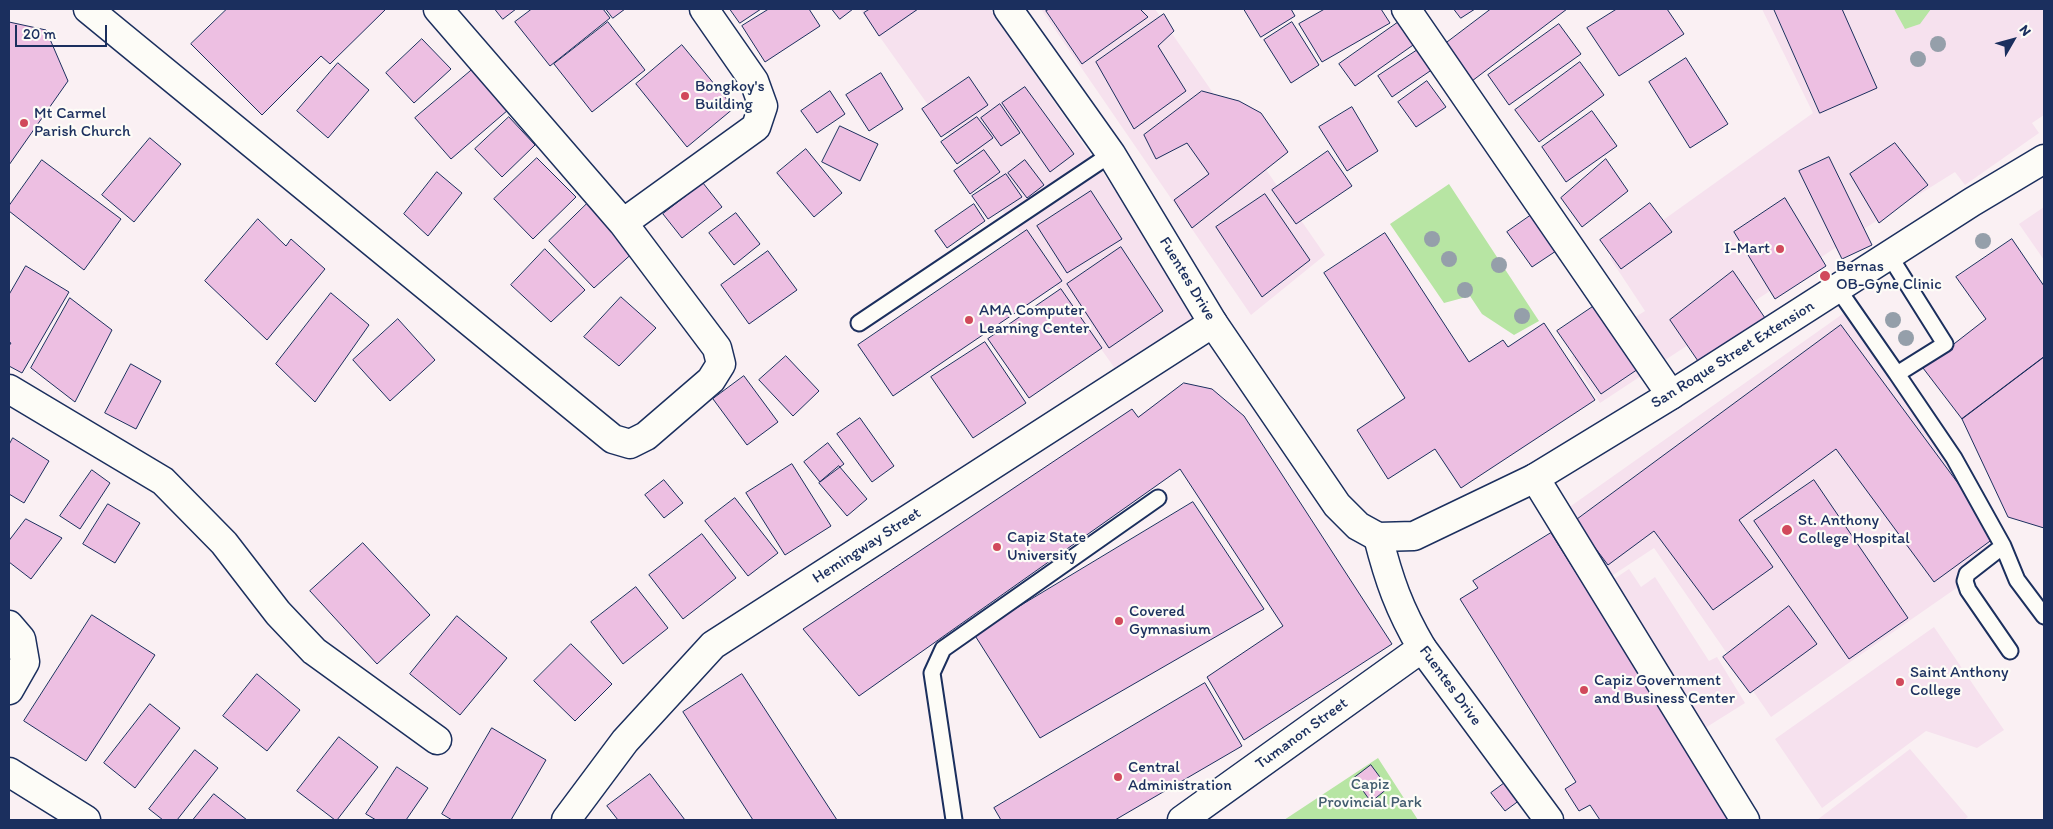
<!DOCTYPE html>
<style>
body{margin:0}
#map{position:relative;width:2053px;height:829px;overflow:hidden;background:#faf0f3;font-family:Itim,sans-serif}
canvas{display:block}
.frame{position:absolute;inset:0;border:10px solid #1b2f5e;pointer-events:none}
.north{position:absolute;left:1988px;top:15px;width:50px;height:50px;-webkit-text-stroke:4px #fdfcf7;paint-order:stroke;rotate:52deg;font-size:14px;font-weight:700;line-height:20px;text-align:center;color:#1b2f5e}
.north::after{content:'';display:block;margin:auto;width:18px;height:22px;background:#1b2f5e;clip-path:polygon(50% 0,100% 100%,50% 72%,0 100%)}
.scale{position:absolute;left:15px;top:25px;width:92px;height:22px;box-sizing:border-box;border:2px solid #1b2f5e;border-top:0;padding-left:6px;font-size:15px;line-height:18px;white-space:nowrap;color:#1b2f5e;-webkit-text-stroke:4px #fdfcf7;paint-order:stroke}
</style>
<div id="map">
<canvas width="2053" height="829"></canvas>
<div class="frame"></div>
<div class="north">N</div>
<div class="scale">20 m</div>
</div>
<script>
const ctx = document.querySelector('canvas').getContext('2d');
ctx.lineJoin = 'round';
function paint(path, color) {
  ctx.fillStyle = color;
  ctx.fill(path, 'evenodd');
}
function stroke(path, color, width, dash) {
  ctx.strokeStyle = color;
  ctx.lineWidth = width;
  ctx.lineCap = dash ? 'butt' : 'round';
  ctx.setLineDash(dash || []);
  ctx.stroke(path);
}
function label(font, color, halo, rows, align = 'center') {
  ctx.font = font + ' Itim,sans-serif';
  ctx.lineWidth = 4.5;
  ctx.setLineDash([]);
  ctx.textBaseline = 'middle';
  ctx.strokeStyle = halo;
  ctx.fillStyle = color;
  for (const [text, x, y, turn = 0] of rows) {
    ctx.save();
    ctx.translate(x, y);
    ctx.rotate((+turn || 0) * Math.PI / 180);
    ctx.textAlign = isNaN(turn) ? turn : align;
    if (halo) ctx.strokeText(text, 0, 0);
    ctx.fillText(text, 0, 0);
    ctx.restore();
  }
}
paint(new Path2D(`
 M860,9H990L1203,318L1116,370Z
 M1041,9H1155L1325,255L1251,315Z
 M1762,9H2044V115L2032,123L2039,133L1965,185L1955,172L1870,225L1600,403L1571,357L1645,311L1610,258L1813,113Z
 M2044,207V260L2019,224Z
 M1844,313L2014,548L1771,717L1654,548L1607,579L1561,513Z
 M1629,569L1641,587L1655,577L1709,661L1717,657L1745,703L1702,730L1608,583Z
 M1934,627L2004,730L1977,748L1926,731L1822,808L1775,739Z
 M1910,749L1968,817L1964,820H1817Z`), '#f6e1ee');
paint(new Path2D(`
 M1894,9H1931L1920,24L1905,29Z
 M1449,184L1539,321L1514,335L1482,314L1470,296L1444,303L1390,224Z
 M1378,758L1418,820H1284Z`), '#b7e5a3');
const building = new Path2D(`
 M227,9H386L330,64L321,56L262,115L191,44Z
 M495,9H516L503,19Z
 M532,9H603L610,18L550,66L515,22Z
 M606,9H625L613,18Z
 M730,9H761L740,23Z
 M769,9H809L820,26L765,62L742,26Z
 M832,9H853L840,19Z
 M870,9H918L879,36L864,13Z
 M1050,9H1140L1148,17L1082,64L1046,11Z
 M1244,9H1291L1295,16L1261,37Z
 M1325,9H1381L1390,23L1322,62L1299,24Z
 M1454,9H1475L1461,18Z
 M1491,9H1567L1472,81L1445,44Z
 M1617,9H1667L1684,34L1619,76L1587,28Z
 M1774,9H1842L1877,88L1820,113Z
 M1164,14L1174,31L1158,46L1186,91L1134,129L1096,62Z
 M1400,21L1416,43L1355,86L1339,64Z
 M9,22L46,30L68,81L9,165Z
 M608,22L645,70L592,112L554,64Z
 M1292,22L1319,65L1291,83L1264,40Z
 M1559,24L1581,54L1509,105L1488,75Z
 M422,39L451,69L414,103L386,73Z
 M682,45L734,108L687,147L636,84Z
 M1419,49L1433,69L1392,97L1378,76Z
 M1686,58L1728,124L1690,148L1649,82Z
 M1580,62L1604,95L1539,142L1515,110Z
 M338,63L369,90L328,138L297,111Z
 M473,69L508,110L451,159L415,118Z
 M881,73L903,109L869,131L846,95Z
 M969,77L988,105L941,137L922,109Z
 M1427,81L1446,107L1416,127L1398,102Z
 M1025,87L1074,154L1050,172L1002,103Z
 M830,91L845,114L817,133L801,111Z
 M1202,91L1239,101L1261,113L1288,152L1192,228L1174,200L1209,174L1187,143L1156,159L1144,135Z
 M1000,104L1020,133L1001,146L981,118Z
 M1352,107L1378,151L1347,171L1319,127Z
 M1592,111L1617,146L1566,182L1542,147Z
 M509,117L535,145L502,177L475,149Z
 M977,117L993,138L957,164L941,142Z
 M840,126L878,144L860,181L822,162Z
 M150,138L181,164L134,222L102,195Z
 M1895,143L1928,185L1879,223L1850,174Z
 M806,149L842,193L814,217L777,173Z
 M984,150L1000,172L970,194L954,171Z
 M1328,151L1352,186L1296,224L1272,190Z
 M1829,157L1872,245L1842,259L1799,171Z
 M537,158L576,197L533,239L494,199Z
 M1606,159L1628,191L1582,227L1561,198Z
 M42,160L121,219L84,270L9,211V206Z
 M1025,160L1044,185L1027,198L1008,173Z
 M437,172L462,193L428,236L404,214Z
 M1006,174L1022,197L988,219L972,196Z
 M703,183L722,207L682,238L663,214Z
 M1091,191L1122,239L1067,273L1037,226Z
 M1265,194L1310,260L1262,297L1216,227Z
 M594,197L637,249L594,288L549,241Z
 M1785,198L1826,266L1775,299L1734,232Z
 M1650,203L1672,232L1621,269L1600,240Z
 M974,204L985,221L947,248L935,231Z
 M1537,211L1562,247L1532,267L1507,232Z
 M736,213L760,244L734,265L709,233Z
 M258,219L286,246L291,239L325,269L267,340L205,281Z
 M1027,230L1062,281L893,396L858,345Z
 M1385,233L1469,362L1503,340L1508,347L1544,323L1595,400L1461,488L1435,449L1388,479L1357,430L1405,398L1324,273Z
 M2012,239L2044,286V357L1962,419L1923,368L1986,319L1956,277Z
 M1121,247L1163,311L1109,348L1067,284Z
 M545,249L585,290L551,322L511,285Z
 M768,251L797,290L749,324L721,285Z
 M26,266L69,292L22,373L9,366V346L11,343L9,342V295Z
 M1733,271L1765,318L1698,361L1670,320Z
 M1061,289L1102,348L1029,398L988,339Z
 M331,293L369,325L315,402L276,364Z
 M621,297L656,328L619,366L584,337Z
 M70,298L112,330L75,402L31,368Z
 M1597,304L1641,367L1601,394L1557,331Z
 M398,319L435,360L390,401L353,360Z
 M1841,325L1997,536L1934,582L1836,449L1739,520L1773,567L1713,610L1654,531L1608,565L1575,521Z
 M985,342L1026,403L973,438L931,377Z
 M786,356L819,391L793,416L759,380Z
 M2044,357V528L2008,517L1962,419Z
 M131,364L161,381L136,429L105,413Z
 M744,376L778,422L747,445L713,399Z
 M1184,383L1212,389L1244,416L1392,644L1244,740L1207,677L1283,626L1180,469L859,696L803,629L1132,409L1138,417Z
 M860,418L894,466L872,482L837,434Z
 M13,438L49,461L24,503L9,494V445Z
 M828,443L844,464L820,482L804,462Z
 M792,464L831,526L785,555L746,493Z
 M839,466L867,499L847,516L819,483Z
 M92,470L110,483L80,529L60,516Z
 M664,480L683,503L664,518L645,495Z
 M1814,480L1908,618L1849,659L1754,521Z
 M735,498L778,553L748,576L705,521Z
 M1193,502L1264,609L1040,738L974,634Z
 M108,504L140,523L115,563L83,544Z
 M26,519L62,538L31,579L9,562V541Z
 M1551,533L1732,820H1600L1590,805L1579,811L1565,789L1576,782L1460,599L1478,588L1473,581Z
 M702,534L736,578L683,619L649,575Z
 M363,543L430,615L377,664L310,591Z
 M636,587L668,628L623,664L591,622Z
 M1789,606L1817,644L1750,693L1723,657Z
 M92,615L155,655L86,761L24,721Z
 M457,616L507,658L460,715L410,674Z
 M571,644L612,684L575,721L534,681Z
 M257,674L300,710L267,751L223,716Z
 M742,674L837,820H753L683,712Z
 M1205,683L1242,746L1115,820H1001L994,808Z
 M150,704L180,728L135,788L104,763Z
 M492,728L546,760L511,820H452L442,814Z
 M339,737L378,767L337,820H335L297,791Z
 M195,750L218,768L177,820H163L149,809Z
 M1371,765L1388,788L1371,802L1354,778Z
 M397,767L428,788L406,820H376L366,814Z
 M650,774L685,820H618L607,806Z
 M1510,779L1524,797L1505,811L1491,793Z
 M214,794L247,820H193Z`);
paint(building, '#edbfe2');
stroke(building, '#1b2f5e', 1);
const lane = new Path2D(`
 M1838,289L1897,374L1945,344L1889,255
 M859,323L1111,154
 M1897,374L1954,458L2003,546L2017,580L2044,616
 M2003,546L1967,574L1965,581L1968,590L2010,651
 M954,820L932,673L943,649L1158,498`);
const street = new Path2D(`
 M88,9L613,439L630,444L646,436L711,380L721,364L717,348L623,223L438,9
 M1406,9L1671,395
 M623,223L756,127L763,106L754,81L704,9
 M9,389L163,481L224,543L278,613L314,651L437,740
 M1535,478L1745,820
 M9,625L21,639L25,662L9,690
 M1422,648L1549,820
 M9,772L86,820`);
const secondary = new Path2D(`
 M566,820L625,741L713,645L1213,323
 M1182,820L1422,648C1399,609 1389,580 1378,537`);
const primary = new Path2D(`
 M1008,9L1111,154L1213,323L1337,505L1358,526L1378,537L1414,536L1535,478L1671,395L1972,202L2044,159`);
stroke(lane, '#1b2f5e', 19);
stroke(street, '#1b2f5e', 31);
stroke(secondary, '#1b2f5e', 31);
stroke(primary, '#1b2f5e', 31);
stroke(lane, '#fdfcf7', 15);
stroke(street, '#fdfcf7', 28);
stroke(secondary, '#fdfcf7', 28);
stroke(primary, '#fdfcf7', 28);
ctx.fillStyle = '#959faa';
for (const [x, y] of [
 [1938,44],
 [1918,59],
 [1432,239],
 [1983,241],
 [1449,259],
 [1499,265],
 [1465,290],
 [1522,316],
 [1893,320],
 [1906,338]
]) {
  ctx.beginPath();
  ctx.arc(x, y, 8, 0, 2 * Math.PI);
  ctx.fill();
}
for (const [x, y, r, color] of [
 [685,96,5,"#d1495b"],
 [24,123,5,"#d1495b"],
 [1780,249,5,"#d1495b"],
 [1825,276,6,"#d1495b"],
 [969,320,5,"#d1495b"],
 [1787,530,6,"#d1495b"],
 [997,547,5,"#d1495b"],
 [1119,621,5,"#d1495b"],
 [1900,682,5,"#d1495b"],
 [1584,690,5,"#d1495b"],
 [1118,777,5,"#d1495b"]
]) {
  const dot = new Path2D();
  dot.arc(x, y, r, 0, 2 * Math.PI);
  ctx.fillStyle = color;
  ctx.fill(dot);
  stroke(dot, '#fdfcf7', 2);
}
label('16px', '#1b2f5e', '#fdfcf7', [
 ["Bongkoy's",695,87],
 ["Building",695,105],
 ["Mt Carmel",34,114],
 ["Parish Church",34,132],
 ["I-Mart",1770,249,"right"],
 ["Bernas",1836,267],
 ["OB-Gyne Clinic",1836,285],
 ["AMA Computer",979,311],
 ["Learning Center",979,329],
 ["St. Anthony",1798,521],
 ["College Hospital",1798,539],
 ["Capiz State",1007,538],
 ["University",1007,556],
 ["Covered",1129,612],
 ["Gymnasium",1129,630],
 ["Saint Anthony",1910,673],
 ["College",1910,691],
 ["Capiz Government",1594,681],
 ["and Business Center",1594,699],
 ["Central",1128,768],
 ["Administration",1128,786]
], 'left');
label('16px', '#1b2f5e', '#fdfcf7', [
 ["Fuentes Drive",1187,279,59],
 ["San Roque Street Extension",1733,355,-32],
 ["Hemingway Street",867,546,-33],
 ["Fuentes Drive",1450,686,54],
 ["Tumanon Street",1302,734,-36]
]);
label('16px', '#425c6f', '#fdfcf7', [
 ["Capiz",1370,785],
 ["Provincial Park",1370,803]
]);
</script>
